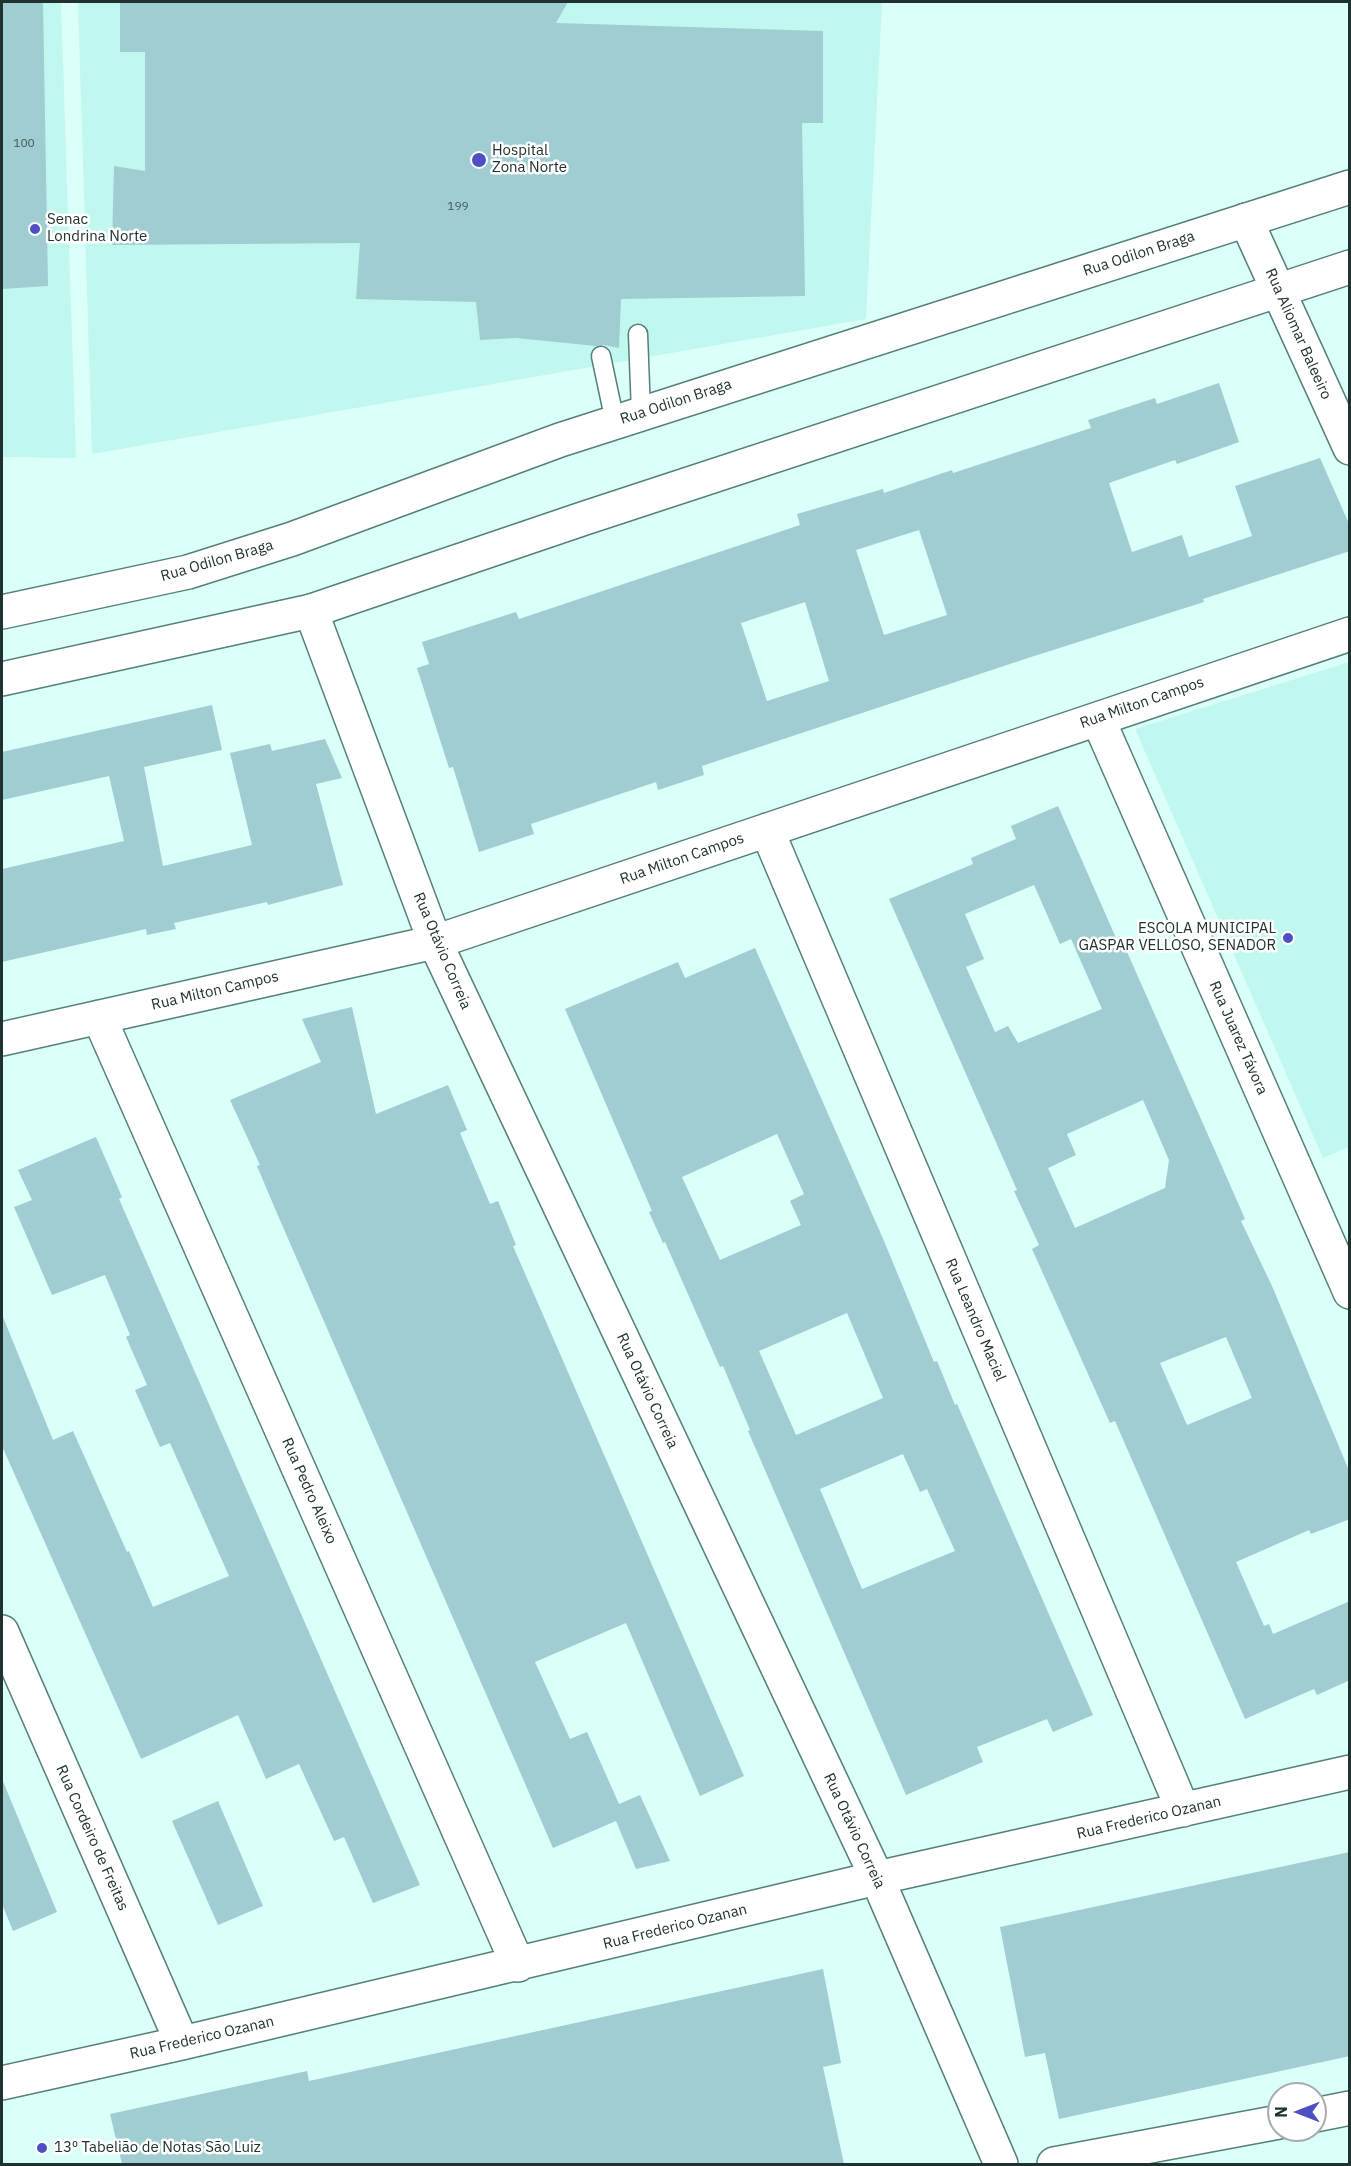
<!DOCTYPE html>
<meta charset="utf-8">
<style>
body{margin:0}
#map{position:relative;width:1351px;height:2166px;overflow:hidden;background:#dbfff9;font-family:"IBM Plex Sans",sans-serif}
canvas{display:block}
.frame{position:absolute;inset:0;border:3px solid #20322f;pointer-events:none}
.north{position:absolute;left:1267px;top:2082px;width:60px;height:60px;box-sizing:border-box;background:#fff;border:2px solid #a6adac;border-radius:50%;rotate:270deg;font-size:16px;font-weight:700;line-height:24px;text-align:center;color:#20322f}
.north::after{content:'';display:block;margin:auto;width:21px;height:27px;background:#4f4fc5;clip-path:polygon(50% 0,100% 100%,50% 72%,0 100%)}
</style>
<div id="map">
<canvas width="1351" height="2166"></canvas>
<div class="frame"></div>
<div class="north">N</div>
</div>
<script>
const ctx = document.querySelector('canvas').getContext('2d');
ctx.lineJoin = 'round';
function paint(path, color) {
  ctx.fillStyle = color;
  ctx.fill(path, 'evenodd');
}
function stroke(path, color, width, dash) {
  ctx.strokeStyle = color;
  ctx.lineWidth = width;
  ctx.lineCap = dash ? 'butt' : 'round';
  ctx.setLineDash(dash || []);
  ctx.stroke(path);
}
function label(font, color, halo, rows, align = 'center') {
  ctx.font = font + ' "IBM Plex Sans",sans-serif';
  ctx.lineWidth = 5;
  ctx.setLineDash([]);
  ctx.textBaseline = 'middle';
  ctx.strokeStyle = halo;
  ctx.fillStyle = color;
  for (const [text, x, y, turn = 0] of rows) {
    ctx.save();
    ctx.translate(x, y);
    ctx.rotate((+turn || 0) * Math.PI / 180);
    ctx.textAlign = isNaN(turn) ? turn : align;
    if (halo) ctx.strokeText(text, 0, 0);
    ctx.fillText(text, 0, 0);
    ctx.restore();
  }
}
paint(new Path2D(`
 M2,2H61L76,458L2,457Z
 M78,2H882L866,319L92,454Z
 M1349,662V1147L1323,1158L1135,729Z`), '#c0f8ef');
paint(new Path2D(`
 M2,2H43L48,286L2,289Z
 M120,2H568L556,23L823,31V123H802L805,296L621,299L619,348L604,345L596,346L516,338L480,340L476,302L356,299L360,243L112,245L114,166L145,171V52H120Z
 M1219,383L1239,442L1177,464L1175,460L1109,483L1132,552L1182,535L1189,557L1252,536L1235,486L1320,458L1350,526V551L1203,599L1204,602L1028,658L702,766L704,775L658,790L656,782L531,824L534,834L479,852L453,767L449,768L417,668L429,664L422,642L516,612L519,619L800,525L797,514L883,489L884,493L952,470L953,473L1091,428L1088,420L1155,398L1157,404ZM919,530L947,615L884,635L856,550ZM805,602L829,681L767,701L741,623Z
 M212,705L222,750L144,767L163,866L252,845L230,753L270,744L272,751L325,739L342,778L316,784L343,885L268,905L267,902L174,923L176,929L147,935L146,929L2,962V869L124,841L109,776L2,800V752Z
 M1058,806L1116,938L1120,936L1220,1162L1245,1219L1241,1221L1272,1286L1350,1473V1519L1311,1534L1309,1530L1236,1562L1264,1626L1269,1624L1273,1634L1350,1601V1680L1317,1695L1314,1689L1245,1719L1115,1421L1110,1423L1032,1249L1039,1245L1014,1191L1017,1190L889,899L973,864L971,858L1016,839L1011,826ZM1034,885L1060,944L1071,939L1102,1009L1018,1043L1008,1026L995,1032L966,967L984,959L965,914ZM1143,1100L1169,1160L1165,1188L1075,1228L1048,1168L1076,1155L1067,1134ZM1226,1337L1252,1398L1187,1425L1160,1363Z
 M755,948L884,1241L934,1362L937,1361L955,1405L957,1404L1093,1715L1053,1732L1047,1719L977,1747L983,1762L906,1795L748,1431L750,1430L723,1366L720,1367L665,1242L663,1243L649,1212L652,1211L565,1009L678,962L685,978ZM777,1134L804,1194L790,1201L801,1225L720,1260L682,1177ZM847,1313L883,1398L796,1435L759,1351ZM903,1454L920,1492L927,1489L955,1551L862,1589L820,1489Z
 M352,1007L376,1114L448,1085L467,1130L460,1133L490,1204L498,1201L516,1245L513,1246L744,1776L700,1796L626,1623L535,1662L570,1739L587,1732L619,1804L640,1795L670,1861L636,1869L616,1821L553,1848L276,1211L257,1166L260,1165L230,1100L321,1062L302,1019Z
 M96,1137L122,1197L119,1199L420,1885L373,1903L344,1837L334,1841L299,1764L266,1779L238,1715L141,1759L2,1446L3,1317L53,1440L73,1431L127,1552L129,1551L153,1607L229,1576L170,1443L160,1447L135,1390L147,1385L126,1337L130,1335L105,1275L52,1295L14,1207L32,1200L18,1170Z
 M2,1779L57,1912L13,1931L2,1904Z
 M218,1801L263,1906L218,1925L172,1821Z
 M1350,1852V2056L1059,2119L1045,2053L1025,2057L1000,1927Z
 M823,1969L841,2063L823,2067L844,2164H122L110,2114L307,2071L309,2081Z`), '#9fcdd1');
const service = new Path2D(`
 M638,334L641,413
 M601,356L615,422`);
const minor = new Path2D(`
 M1246,220L1350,448
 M311,611L435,942L877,1878L1001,2164
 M1098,719L1350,1292
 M767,830L1183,1810
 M99,1017L518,1965
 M2,1039L435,942L1350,634
 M2,1632L182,2043
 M2,2083L182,2043L877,1878L1350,1772
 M1315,2115L1350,2108
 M1054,2164L1279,2122`);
const tertiary = new Path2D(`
 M2,612L188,572L292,539L560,440L1350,187
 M2,679L311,611L585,518L1350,267`);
stroke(service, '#558079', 21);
stroke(minor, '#558079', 36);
stroke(tertiary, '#558079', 36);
stroke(service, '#fff', 18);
stroke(minor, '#fff', 33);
stroke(tertiary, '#fff', 33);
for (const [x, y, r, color] of [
 [479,160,8,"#4f4fc5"],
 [35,229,6,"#4f4fc5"],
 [1288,938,6,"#4f4fc5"],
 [42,2148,6,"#4f4fc5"]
]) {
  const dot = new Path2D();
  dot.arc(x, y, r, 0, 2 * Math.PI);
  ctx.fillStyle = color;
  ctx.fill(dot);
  stroke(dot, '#fff', 2);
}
label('12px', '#405958', null, [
 ["100",24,144],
 ["199",458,207]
]);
label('15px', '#20322f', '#fff', [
 ["Hospital",492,151],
 ["Zona Norte",492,168],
 ["Senac",47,220],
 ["Londrina Norte",47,237],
 ["ESCOLA MUNICIPAL",1276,929,"right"],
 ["GASPAR VELLOSO, SENADOR",1276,946,"right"],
 ["13º Tabelião de Notas São Luiz",54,2148]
], 'left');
label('15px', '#20322f', '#fff', [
 ["Rua Odilon Braga",1139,254,-18],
 ["Rua Aliomar Baleeiro",1298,334,66],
 ["Rua Odilon Braga",676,402,-18],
 ["Rua Odilon Braga",217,561,-16],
 ["Rua Milton Campos",1142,703,-19],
 ["Rua Milton Campos",682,859,-19],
 ["Rua Otávio Correia",442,951,67],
 ["Rua Milton Campos",215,991,-13],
 ["Rua Juarez Távora",1238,1038,66],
 ["Rua Leandro Maciel",975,1320,67],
 ["Rua Otávio Correia",647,1391,65],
 ["Rua Pedro Aleixo",309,1491,66],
 ["Rua Frederico Ozanan",1149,1818,-13],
 ["Rua Otávio Correia",854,1831,65],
 ["Rua Cordeiro de Freitas",92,1838,66],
 ["Rua Frederico Ozanan",675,1927,-14],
 ["Rua Frederico Ozanan",202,2038,-13]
]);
</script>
